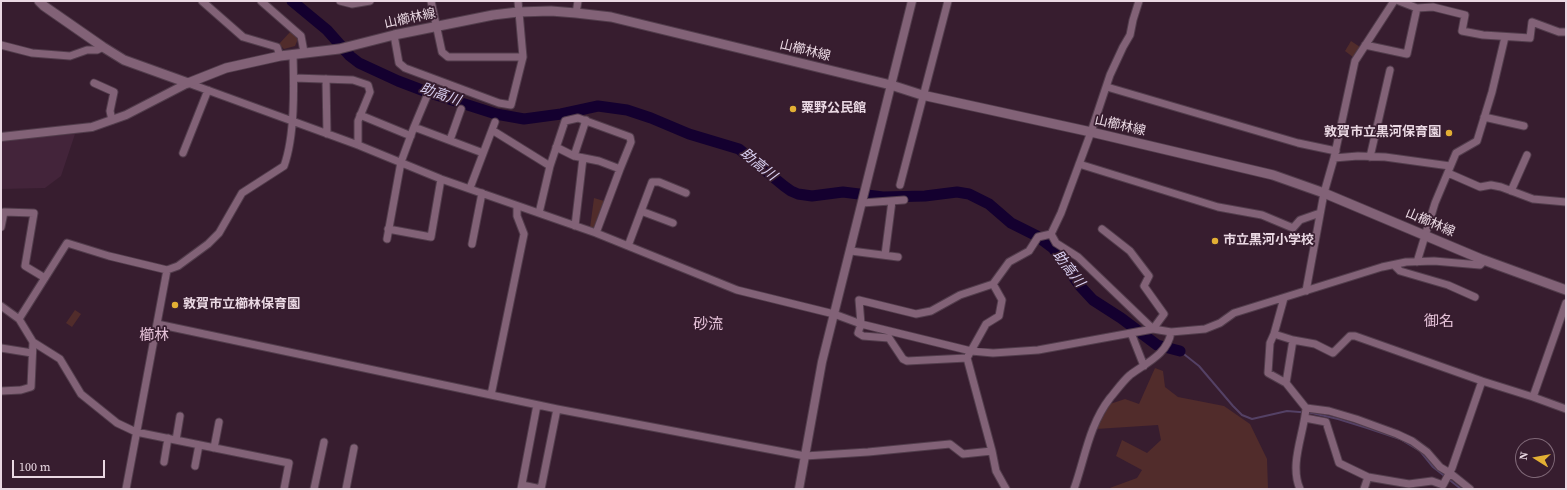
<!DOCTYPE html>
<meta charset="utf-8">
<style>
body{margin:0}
#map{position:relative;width:1567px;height:490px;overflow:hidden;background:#371d2f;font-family:"Source Serif 4",serif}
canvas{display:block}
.frame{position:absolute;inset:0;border:2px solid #ead8e3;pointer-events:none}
.north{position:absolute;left:1515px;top:438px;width:40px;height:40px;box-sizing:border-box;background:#371d2f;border:1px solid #7f6877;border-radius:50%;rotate:281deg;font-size:11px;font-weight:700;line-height:16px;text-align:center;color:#ead8e3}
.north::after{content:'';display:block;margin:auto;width:14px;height:18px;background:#e2af34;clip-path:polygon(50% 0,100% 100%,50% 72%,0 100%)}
.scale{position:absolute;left:12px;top:460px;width:93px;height:18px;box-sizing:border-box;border:2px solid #ead8e3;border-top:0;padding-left:5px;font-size:12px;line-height:14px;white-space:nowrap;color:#ead8e3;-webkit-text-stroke:3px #371d2f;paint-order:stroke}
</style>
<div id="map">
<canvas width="1567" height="490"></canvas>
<div class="frame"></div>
<div class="north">N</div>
<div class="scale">100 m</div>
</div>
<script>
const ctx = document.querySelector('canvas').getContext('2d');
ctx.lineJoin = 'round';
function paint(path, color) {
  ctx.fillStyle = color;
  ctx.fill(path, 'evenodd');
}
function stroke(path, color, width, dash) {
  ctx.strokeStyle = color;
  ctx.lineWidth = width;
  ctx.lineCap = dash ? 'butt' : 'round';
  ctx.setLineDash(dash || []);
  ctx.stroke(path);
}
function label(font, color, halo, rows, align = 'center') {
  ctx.font = font + ' "Source Serif 4","Noto Sans JP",serif';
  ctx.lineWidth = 3.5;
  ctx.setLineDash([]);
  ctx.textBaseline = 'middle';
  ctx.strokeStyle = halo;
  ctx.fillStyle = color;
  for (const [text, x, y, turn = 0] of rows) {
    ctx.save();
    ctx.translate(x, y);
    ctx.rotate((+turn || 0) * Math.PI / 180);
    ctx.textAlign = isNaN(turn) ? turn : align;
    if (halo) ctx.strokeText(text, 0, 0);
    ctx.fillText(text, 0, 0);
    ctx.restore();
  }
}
paint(new Path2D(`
 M75,134L61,176L45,188L1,189V140Z`), '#43243a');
paint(new Path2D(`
 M291,31L298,39L295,46L284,49L279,44Z
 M1351,41L1360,47L1353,57L1345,51Z
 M594,198L604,201L593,229L590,228Z
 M75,310L81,314L72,327L66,323Z
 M1155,368L1163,371L1165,387L1178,397L1224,406L1250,424L1267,459L1268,489H1107L1137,478L1142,470L1116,456L1122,440L1147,453L1161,440L1158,425L1096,429L1110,404L1125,399L1139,404Z`), '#512c2b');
stroke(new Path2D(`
 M1180,351L1199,366L1233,406L1242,415L1252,419L1287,411L1312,413L1338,419L1367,428L1400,439L1420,451L1433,467L1461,489`), '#544165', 2);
stroke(new Path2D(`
 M292,1L327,30L350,56L359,63L398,81L427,92L496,114L524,119L561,114L598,106L627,110L651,118L689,134L739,149L784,186L791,191L798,194L812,196L843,192L883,197L925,196L957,192L969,194L989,204L1011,223L1037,236L1053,248L1080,286L1093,300L1121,318L1157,345L1180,351`), '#14002f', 11);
const minor = new Path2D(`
 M202,1L243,37L277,47L280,56
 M261,1L301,36L304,52
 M340,1L352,4L370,1
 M431,1L442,52L448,57H523
 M1399,1L1417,8L1433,7L1465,15L1462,31L1483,35L1530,38L1532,22L1559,32H1566
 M576,13L578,1
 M394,35L399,63L405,68L499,103L511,105L523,57L518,1
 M1,45L32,53L70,56L87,50H97L103,47
 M1365,45L1407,54L1417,8
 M294,78L353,80L368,85L370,92L358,121V145
 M326,79L327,134
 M94,83L114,92L110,111L112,120
 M188,83L358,145L441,179L596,233L737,290L834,314L861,324L971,351L993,353L1038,350L1153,329L1171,332L1205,329L1220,323L1234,313L1382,267L1406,262L1434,261L1480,265L1485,260
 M1107,87L1298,143L1336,151
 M427,96L414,127L483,153
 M360,115L411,136
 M1484,117L1524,126
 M492,130L550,166
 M450,140L461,109
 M556,147L574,156
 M183,153L208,90
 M1370,157L1390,70
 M1334,158L1358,156L1385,157L1450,166
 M1079,164L1218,207L1262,215L1293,228L1300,220L1320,213
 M1448,173L1480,187L1491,185L1501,187L1533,199L1566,202
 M900,185L948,1
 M470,188L495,122
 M1511,191L1527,155
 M862,203L904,200
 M641,211L673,223
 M539,213L550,166L565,121L578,118L630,137L631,142L620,169L599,161L574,156L586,120
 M575,226L583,158
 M1,227L4,212L34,213L25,266L45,278
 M388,229L431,237L441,179
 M596,233L620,169
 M1051,234L1056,243L1078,257L1153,329L1164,314L1144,286L1149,276L1130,251L1102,229
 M387,239L401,162L414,127
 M472,244L482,193
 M628,246L652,182H659L686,193
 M851,251L898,257
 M885,255L892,201
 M1417,262L1435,203L1456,153L1477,141L1492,92L1505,37
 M1394,265L1400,271L1448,285L1475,297
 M993,284L1002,300L999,316L986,324L967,358L992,451L996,471L1006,489
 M1306,291L1324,193L1334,158L1355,61L1394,1
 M1284,298L1274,334L1293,340L1286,383L1306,408C1304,434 1289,464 1300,489
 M1,306L19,319L33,342L60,359L81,394L117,423L136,432L289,463L284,489
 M19,319L67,243L109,256L167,270L178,266L208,244L219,233L242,193L284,166C295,136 294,87 293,54
 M157,324L557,409L805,456L868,452L950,444L963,454L992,451
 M1131,333L1144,366
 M1274,334L1270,343L1268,373L1286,383
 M1293,340L1315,344L1333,353L1350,336H1355L1482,381
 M1,348L32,353
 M967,358L907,361L903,359L889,338L863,336L858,333L861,324L859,300L916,314L931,311L960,295L993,284L1009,262L1029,251L1038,237L1051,234L1061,213L1091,132L1110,75L1123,47L1130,35L1133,20L1139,1
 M1,391L21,390L31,387L33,342
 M491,395L524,234L517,216V206
 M1533,397L1566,409
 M1306,408L1329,411L1356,419L1397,434L1412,441L1427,452L1440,467L1450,473L1470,489
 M1305,418L1326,422L1339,463L1368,477L1409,484L1432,481L1443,485L1452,468L1482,381L1533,397L1566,303
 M176,440L180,416
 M214,448L219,422
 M164,462L168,438
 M195,466L199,445
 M522,485L541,489
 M126,489L167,270
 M314,489L324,442
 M346,489L354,448
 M521,489L537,405
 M541,489L557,409
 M1074,489C1085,458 1089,425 1110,398C1116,391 1123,381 1130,375C1146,363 1168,354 1171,332
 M1364,489L1368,477`);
const tertiary = new Path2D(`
 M1,137L92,127L126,115L188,83
 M799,489L822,362L912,1`);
const secondary = new Path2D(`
 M39,1L44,6L103,47L124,60L188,83L226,68L280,56L339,49L394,35L493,15L518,12L551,11L576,13L611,17L891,85L922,95L1091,132L1273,175L1324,193L1481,259L1566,290`);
stroke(minor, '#523d4c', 9);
stroke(tertiary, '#523d4c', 10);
stroke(secondary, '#523d4c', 11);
stroke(minor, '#826277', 7);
stroke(tertiary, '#826277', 8);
stroke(secondary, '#826277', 9);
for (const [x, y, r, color] of [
 [793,109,4,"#e2af34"],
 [1449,133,4,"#e2af34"],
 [1215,241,4,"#e2af34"],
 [175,305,4,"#e2af34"]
]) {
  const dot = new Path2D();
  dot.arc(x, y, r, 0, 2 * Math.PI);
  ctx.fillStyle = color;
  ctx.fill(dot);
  stroke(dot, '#371d2f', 1.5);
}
label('13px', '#ead8e3', '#371d2f', [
 ["山櫛林線",410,19,-12],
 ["山櫛林線",805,51,14],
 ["山櫛林線",1120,126,13],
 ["山櫛林線",1430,223,23]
]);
label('bold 13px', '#ead8e3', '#371d2f', [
 ["粟野公民館",801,109],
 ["敦賀市立黒河保育園",1441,133,"right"],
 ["市立黒河小学校",1223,241],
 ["敦賀市立櫛林保育園",183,305]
], 'left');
label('italic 14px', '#dcd3f5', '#371d2f', [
 ["助高川",440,95,19],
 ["助高川",758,165,39],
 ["助高川",1068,269,52]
]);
label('15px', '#e4c1d7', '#371d2f', [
 ["御名",1439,322],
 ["砂流",708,325],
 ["櫛林",154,336]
]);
</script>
